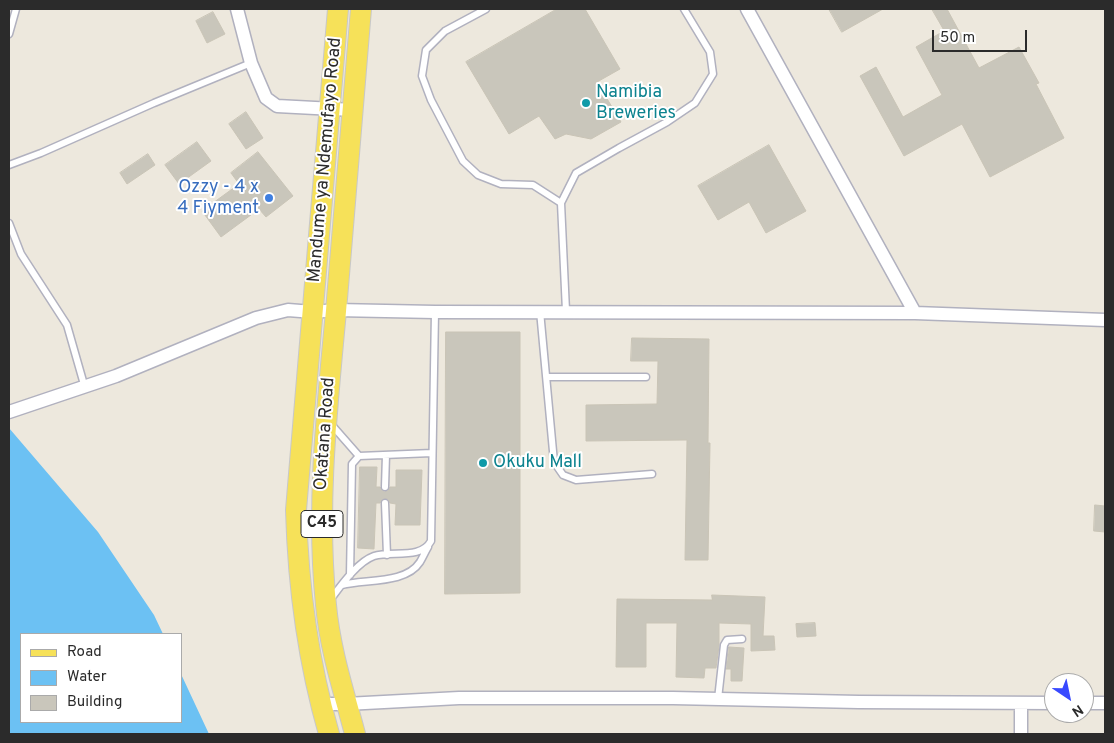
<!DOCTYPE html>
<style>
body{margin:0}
#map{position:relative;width:1114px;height:743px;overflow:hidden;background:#ede8dd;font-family:Overpass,sans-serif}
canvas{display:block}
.frame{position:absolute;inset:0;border:10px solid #2b2b2b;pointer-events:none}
.legend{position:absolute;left:20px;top:633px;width:162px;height:90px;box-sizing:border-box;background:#fff;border:1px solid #aaa;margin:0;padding:6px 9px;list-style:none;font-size:15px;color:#2b2b2b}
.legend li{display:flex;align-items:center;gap:10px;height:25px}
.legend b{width:25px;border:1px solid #aaa}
.north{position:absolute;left:1044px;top:673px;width:50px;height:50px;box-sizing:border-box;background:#fff;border:1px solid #aaa;border-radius:50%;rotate:146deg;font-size:14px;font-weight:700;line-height:20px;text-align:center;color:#2b2b2b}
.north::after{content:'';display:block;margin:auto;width:18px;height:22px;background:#3849ff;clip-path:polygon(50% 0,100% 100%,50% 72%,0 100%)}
.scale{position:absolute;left:932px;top:30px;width:95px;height:22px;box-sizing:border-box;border:2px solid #2b2b2b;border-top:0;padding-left:6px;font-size:15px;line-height:18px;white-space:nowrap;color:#2b2b2b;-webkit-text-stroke:4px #fff;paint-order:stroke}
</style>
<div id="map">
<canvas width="1114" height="743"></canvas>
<div class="frame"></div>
<ul class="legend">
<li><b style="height:6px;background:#f6e159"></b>Road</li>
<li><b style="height:14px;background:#6cc1f3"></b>Water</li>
<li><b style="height:14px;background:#c9c6bb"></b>Building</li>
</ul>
<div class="north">N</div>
<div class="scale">50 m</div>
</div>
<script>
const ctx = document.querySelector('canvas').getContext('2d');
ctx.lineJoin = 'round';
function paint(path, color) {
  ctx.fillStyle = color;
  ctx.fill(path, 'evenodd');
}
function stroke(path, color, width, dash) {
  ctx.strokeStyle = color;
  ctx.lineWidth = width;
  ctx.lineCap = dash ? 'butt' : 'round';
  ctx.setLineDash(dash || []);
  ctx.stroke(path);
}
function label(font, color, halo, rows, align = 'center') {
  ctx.font = font + ' Overpass,sans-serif';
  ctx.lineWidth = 4;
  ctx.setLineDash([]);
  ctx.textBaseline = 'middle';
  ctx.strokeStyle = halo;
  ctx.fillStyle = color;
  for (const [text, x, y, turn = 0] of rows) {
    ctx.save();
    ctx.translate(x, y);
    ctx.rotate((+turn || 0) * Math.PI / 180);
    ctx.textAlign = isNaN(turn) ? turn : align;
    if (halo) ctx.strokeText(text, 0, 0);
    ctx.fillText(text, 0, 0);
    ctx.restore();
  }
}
paint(new Path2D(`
 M9,428L98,532L154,615L163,634H21V722H181V674L209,734H9Z`), '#6cc1f3');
const building = new Path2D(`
 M557,9H585L620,69L597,82L621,122L591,139L566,134L555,139L539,116L509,134L466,62Z
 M829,9H883L842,32Z
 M932,9H947L979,68L1019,47L1039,83L1036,84L1064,138L990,177L962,124L904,156L860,76L876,67L903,117L942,95L916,47L944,31Z
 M213,12L225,34L207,43L196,21Z
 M246,112L263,138L246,149L229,124Z
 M197,142L211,161L179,184L165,165Z
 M769,145L806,211L766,233L749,202L718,220L698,186Z
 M258,152L293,196L266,217L259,209L221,237L202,211L239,184L231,173Z
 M148,154L155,165L127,184L120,173Z
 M446,332H520V593L445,594Z
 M632,338L709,339L708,443H710L708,560H685L687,440L586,441V405L657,404L658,361H631Z
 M360,467H377L376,487H380L384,492L388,491L390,487H396V470H422L420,525H395L396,504L390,503L388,499H383L380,503H376L374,549L358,548Z
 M1095,505L1105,506V532L1094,531Z
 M712,595L765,597L763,636H774L775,650L751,651V624L719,623V646L716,668H705L704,678L676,677L677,623H646V667H616L617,599L712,600Z
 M815,623L816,636L797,637L796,624Z
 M729,647L744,648L742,681H731V669H726Z`);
paint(building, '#c9c6bb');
stroke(building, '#c9c4b6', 1);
const lane = new Path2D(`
 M486,9L445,31L426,50L422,76L431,100L463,161L478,175L501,184L533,185L561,203
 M9,34L16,9
 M9,165L41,153L154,103L251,63
 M9,223L21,254L67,325L85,388
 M540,311L554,462L563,475L576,480L652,474
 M566,311L561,203L576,173L619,148L667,122L695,103L713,74L710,52L684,9
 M547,377H646
 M330,423L359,456
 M385,487L386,455
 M385,503L387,555
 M350,575L352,464L359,456L432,453
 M342,585C366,579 406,584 420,562C423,557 425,552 428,547
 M330,600C340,587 357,562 374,556C391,550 421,560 431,541L435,312
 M718,699L724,645L727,640L742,639`);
const street = new Path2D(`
 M237,9L251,63L266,98L277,106L353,110
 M747,9L915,313
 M9,412L116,376L256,318L288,310L313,312L336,310L435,312L915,313L1105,320
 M1084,703H1105
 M320,704H346L459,698H673L859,702L1054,703
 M1021,734V703`);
const primary = new Path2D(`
 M329,734C308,661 298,586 296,510L338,9
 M355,734C344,692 330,650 326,605C316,507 327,409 336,311C345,210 353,109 361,9`);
stroke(lane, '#b1b1bf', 9);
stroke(street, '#b1b1bf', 15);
stroke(primary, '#c8c8c8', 22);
stroke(lane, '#fff', 6);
stroke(street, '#fff', 12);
stroke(primary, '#f6e159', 20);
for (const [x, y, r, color] of [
 [586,103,5,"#0f9aa8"],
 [269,198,5,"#3f7fe0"],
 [483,463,5,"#0f9aa8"]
]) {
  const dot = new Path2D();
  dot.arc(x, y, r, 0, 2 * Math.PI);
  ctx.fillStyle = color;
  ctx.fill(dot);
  stroke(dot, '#fff', 2);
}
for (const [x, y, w] of [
 [322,524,42]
]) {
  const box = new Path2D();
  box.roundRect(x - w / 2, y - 13.5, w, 27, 4);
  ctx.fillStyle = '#fff';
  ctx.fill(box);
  stroke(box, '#2b2b2b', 1);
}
label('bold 16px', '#2b2b2b', null, [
 ["C45",322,524]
]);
label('18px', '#0d838f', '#fff', [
 ["Namibia",596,93],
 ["Breweries",596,114],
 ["Okuku Mall",493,463]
], 'left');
label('18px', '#2b2b2b', '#fff', [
 ["Mandume ya Ndemufayo Road",326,160,-85],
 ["Okatana Road",326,434,-86]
]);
label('18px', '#366cbe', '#fff', [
 ["Ozzy - 4 x",259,188],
 ["4 Fiyment",259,209]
], 'right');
</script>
